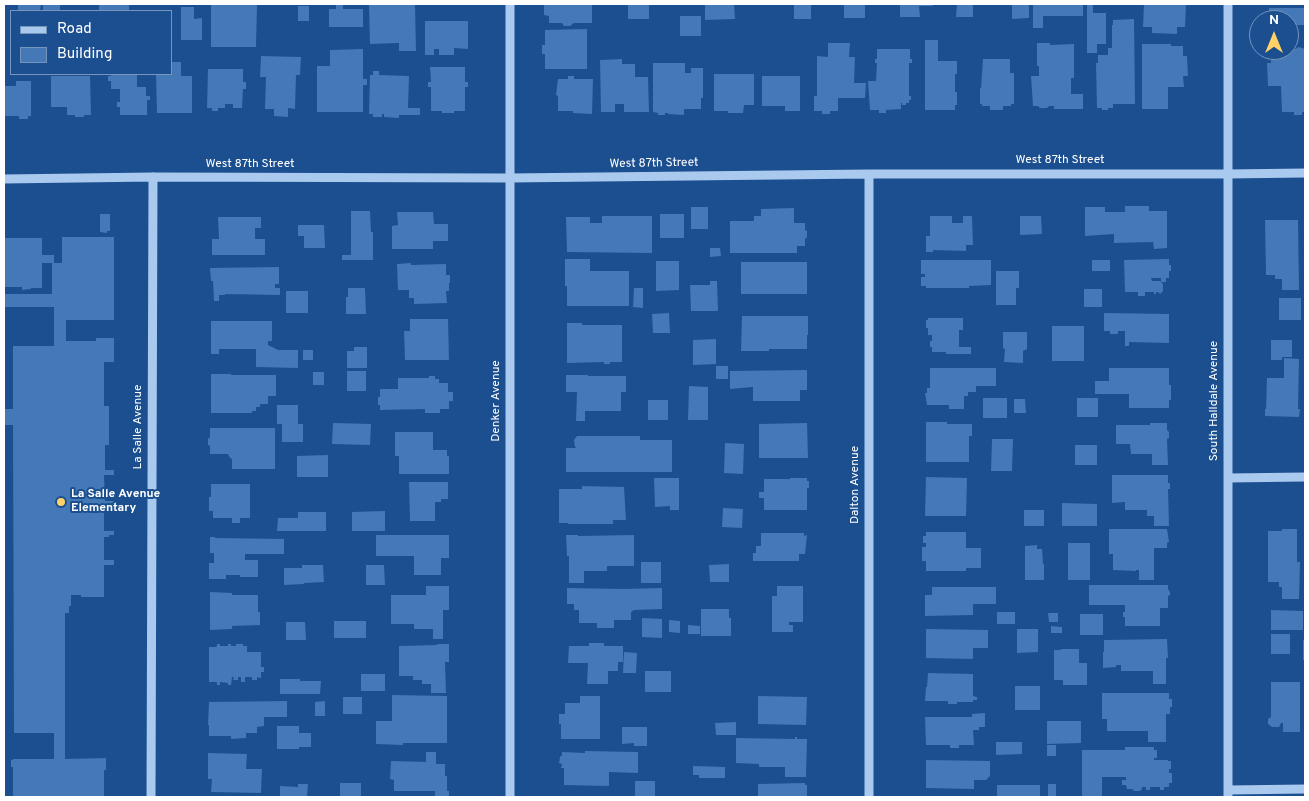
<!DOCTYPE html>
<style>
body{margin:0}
#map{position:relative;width:1309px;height:801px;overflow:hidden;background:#1b4f8f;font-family:Overpass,sans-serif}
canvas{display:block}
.frame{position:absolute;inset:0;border:5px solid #fff;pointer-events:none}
.legend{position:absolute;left:10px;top:10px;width:162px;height:65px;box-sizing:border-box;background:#1b4f8f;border:1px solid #7695bc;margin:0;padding:6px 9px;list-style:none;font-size:15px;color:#fff}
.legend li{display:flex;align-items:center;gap:10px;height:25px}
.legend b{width:25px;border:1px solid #7695bc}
.north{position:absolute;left:1249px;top:10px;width:50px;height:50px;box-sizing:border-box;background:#1b4f8f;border:1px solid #7695bc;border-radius:50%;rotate:0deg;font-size:14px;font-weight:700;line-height:20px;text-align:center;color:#fff}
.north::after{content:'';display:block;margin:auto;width:18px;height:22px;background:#ffd166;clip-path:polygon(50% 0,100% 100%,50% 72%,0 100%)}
</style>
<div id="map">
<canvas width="1309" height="801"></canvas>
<div class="frame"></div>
<ul class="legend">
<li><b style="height:6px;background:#a9c9ee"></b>Road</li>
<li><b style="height:14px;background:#4478b7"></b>Building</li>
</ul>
<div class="north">N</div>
</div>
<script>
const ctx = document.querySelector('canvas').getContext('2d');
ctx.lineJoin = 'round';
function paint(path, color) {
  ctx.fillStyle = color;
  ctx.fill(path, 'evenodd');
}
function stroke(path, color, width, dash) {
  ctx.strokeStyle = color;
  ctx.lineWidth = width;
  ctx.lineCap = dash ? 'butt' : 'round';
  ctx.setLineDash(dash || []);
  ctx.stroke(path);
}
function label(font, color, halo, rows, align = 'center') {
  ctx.font = font + ' Overpass,sans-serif';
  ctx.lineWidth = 4;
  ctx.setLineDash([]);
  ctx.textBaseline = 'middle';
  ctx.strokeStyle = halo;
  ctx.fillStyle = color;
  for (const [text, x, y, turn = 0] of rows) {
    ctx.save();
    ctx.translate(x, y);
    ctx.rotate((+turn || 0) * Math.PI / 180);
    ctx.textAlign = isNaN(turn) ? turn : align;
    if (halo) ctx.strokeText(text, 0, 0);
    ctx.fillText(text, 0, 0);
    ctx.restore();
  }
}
paint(new Path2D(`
 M18,4H41L40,11H18Z
 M43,4H60V11H43Z
 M99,4H129V11H99Z
 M211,4H257L256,47H211Z
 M336,4H343V9H363V27H329V9H336Z
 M544,4H592V23H574L570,26H564L562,23H549V16L544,15Z
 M628,4H649V19H628Z
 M705,4H734L735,19L705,20Z
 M794,4H811V19H794Z
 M844,4H865V18H844Z
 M900,4H933V6H919L920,17H900Z
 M957,4H973V17H956Z
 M1012,4H1029V18L1012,19Z
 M1033,4H1083V16H1043V28H1033Z
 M1087,4H1093V13H1106V44H1097V53H1087Z
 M1144,4H1186L1185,27H1177V34L1152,33V27H1143Z
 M369,5H415L416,51H399V43L370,44Z
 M298,6H309V21H298Z
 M181,7H194V19L202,18V40H181Z
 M1269,8H1305V25H1289V20H1269Z
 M680,16H701V36H680Z
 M1134,19L1135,104H1113V108H1108V110H1102V108H1097L1096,63H1098V55H1108V48H1112V25H1113V20Z
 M425,21H468V49L454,48V55H439V49H434V55H425Z
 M587,29V69H545V54H542V45H545V30Z
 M925,40H938V61H957V74H955V92H957V105H955V110H925Z
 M828,43H850L849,57H855L854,83H866L865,98H838V111H830V114H822V111H814V96H817V56L828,57Z
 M1037,43H1050V45L1074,44V78H1071V94H1083V109H1054V106H1049L1047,108H1040L1038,106H1033L1031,76H1039V66H1037Z
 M1142,44H1171V46H1183V56H1187L1188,76H1183L1184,87H1168V109H1142Z
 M1299,47L1305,49V112H1302V115H1294V112H1282L1281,86H1268L1267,63H1271V50L1295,49Z
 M363,49V79H367V85H363V112H317V66H330V50Z
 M877,49H910V59H912V63H909V96H911V100H909V103H906V105H902V103H901V109L886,110V113H879V110H870L868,81H876L877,63H875V59H877Z
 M261,56L301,57L300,75H296L295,109L288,108V117L274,116V109H265L266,77H260Z
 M622,59V64H635V77H648L649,112H624V104H615V112H601L600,60Z
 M983,59H1010V73H1014V104H1011V106H1003V110H990V106H982V104H980V88H981Z
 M171,62H181V76H192V113H157L156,74H171Z
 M653,63H685V73H691V68H703V98H701V109H684V115L668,114V113H665V115H658V113L653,112Z
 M430,67H465V82H468V87H465V111H454V113H442V111H431V87H428V82H431Z
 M208,69H243V82H246V89H243L242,108H233V104H225V108H218V111H212V108H207Z
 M373,71H379V75L409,76L408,108H420V115H399V118L384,117V114H382V117H373V114H369L370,75H373Z
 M111,74H137V87H146V96H150V100H147V115H120V107H117V102H120V89H111V81H108V76H111Z
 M714,74H754V105H744L743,113H728V111H714Z
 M51,76H90L91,115H84V117H75V115H67V107H51Z
 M568,76H574V79H593L592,114L573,113V111H558V96L556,95L558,79H568Z
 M762,76H800V111H785V106H762Z
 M16,81H31V116H28V119H19V116H4V86H16Z
 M1125,206H1149V211H1167V248L1154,249L1153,242L1114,243V234L1085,236V207H1105V212H1125Z
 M691,207H708V229H691Z
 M794,208V223H805V230L807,231V237L805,239V246H797V253H730V221H754V216H761V209Z
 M351,211H370L371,232H373V260H342V255H351Z
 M397,212H433L434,224H448V241H433V249H392V226L398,225Z
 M100,214H110V231H107V233L100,232Z
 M660,214H684V238H660Z
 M602,216H652V253L567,252L566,217H590V223H602Z
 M930,216H952V223H963V216H972L973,245H966V251L933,250V252H926V236H930Z
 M1020,216H1041L1042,234L1020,235Z
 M218,217H261V228H255V239H265V255H212V239H219Z
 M1265,220H1298L1299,290H1282V279H1275V275H1266Z
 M298,225H324L325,248H304V236H298Z
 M62,237H114V320H66V341H96V338H114V362H104V406H109V445H105V470H114V475H104L105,501H114V505H104V531H114V535H109V537H104V560H114V565H104V597H81V595H71V606H69V613H65V759L106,758V770H104V797H13V767H11V760H13V759H54V733H14L13,425H4V409H13V346H54V307H4V294H52V263H42V288H31V289L22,290V287H4V238H42V255H54V263H62Z
 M710,248H720L721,256L710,257Z
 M565,259H590V271H629V306H567V286H565Z
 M1169,259V265H1171V271H1169V278H1166V282H1161V278H1151L1152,281H1160L1163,284V291L1160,294L1158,292H1156V294H1154V292H1145V296H1138V292H1125L1124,260Z
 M921,260H991V285L969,286V288H926V286H921V277H925V274H921Z
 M1092,260H1110V271H1092Z
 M656,261H679V290L656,291Z
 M741,262H807V294H741Z
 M411,263V265L446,264V275H450V283H449V291H446L447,303L414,304V298H409V290H398L397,264Z
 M279,267V284H275V288H280V295L225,294V295H219V301H214L213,281H211L210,268Z
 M996,271H1019V288H1016V305H996Z
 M710,281H717L718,311H691L690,285H710Z
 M348,288H365L366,314H346V297H348Z
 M634,288H643V308L633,307Z
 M1084,289H1102V307H1084Z
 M286,291H308V313H286Z
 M1279,298H1301V320H1279Z
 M669,313L670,333H653L652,314Z
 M1104,313L1169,314V343L1129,342V346H1125V331H1118V334H1110V331H1104Z
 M742,316H808V335H807V349H769V351H741Z
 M928,318H963V330H959V347H971V354H946V352H932V347H930V341H932V335H928V328H926V320H928Z
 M410,319H448L449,360H405L404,331H410Z
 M211,321H272V341H268V345L278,350H298V368L256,367V349H219V354H211Z
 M567,323H582V325H622V362H610V364H604V362L567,363Z
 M1052,326H1084V361H1052Z
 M1003,332H1027V349L1023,351V363L1004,362L1005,349L1003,348Z
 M716,339V364L693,365V340Z
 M1271,340H1292V357H1282V360H1271Z
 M354,347H367V368H347V351H354Z
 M303,350H313V360H303Z
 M1284,358L1299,359L1298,409H1300L1299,417L1265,416V409H1266L1267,378H1284Z
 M716,366H728V379H716Z
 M930,368H996V386H976V392H968V396H964V409H949V405H927L925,393H927V388H930Z
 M1109,368H1169V385H1171V400H1169V408H1129V394H1095V381H1109Z
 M807,370V390H800V401H753V387L730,389V371Z
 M347,371H366V391H347Z
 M313,372H324V385H313Z
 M211,374H231V375H276V396H268V404H260V407H256V411H252V413H211Z
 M566,375H588V376H626V392H621V411H585V421H576L577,392H566Z
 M429,376H435V379H439V383H448V392H453V401H449V409H440V413H425V409L380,410V405H378V397H380V389H398V378H429Z
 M689,386L708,387V420H688Z
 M983,398H1007V418H983Z
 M1077,398H1098V417H1077Z
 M1014,399H1025L1026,413H1014Z
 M648,400H668V420H648Z
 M277,405H298V424H303V442H282V424H277Z
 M926,422H947V424H972V436H969V462H926Z
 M333,423L371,424L370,445L332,444Z
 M807,423L808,458H759V424Z
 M1150,423H1167V430L1169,432V438L1167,439L1168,465H1152V454H1131L1130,444H1116V425H1150Z
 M210,428H275V469H232V459L230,458L228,454H210V446L208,445V439L210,437Z
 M395,432H433V450H447V456H449V474H399V456H395Z
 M577,436H640V440H672V472H566V448H577L575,447L574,440Z
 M992,439H1013L1012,471H991Z
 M725,443L744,444L743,474L724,473Z
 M1075,445H1097V465H1075Z
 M328,455V477H297V456Z
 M1112,475H1168V483H1170V489H1168L1169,526H1154V516H1147V510H1125V502L1112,503Z
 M926,477L967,478L966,516H925Z
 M654,478H679V510H670V506L655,507Z
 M790,478H807V481H809V488H807V510H764V498H759V492H764V479H790Z
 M409,482H448V499H441V502H435V521H410Z
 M211,484H250V518H240V523H232V518H213V511H209V497H211Z
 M582,486L624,487L626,520H613V524H568V523H559V489H582Z
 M1062,503L1097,504V526H1062Z
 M723,508L743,509L742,528L722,527Z
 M1024,510H1044V526H1024Z
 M385,511V531H352V512Z
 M298,512H326V531H277L278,518H298Z
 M1109,529H1167L1169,542L1167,543V548H1154V580H1139V570H1136V571L1113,570V554H1109Z
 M1282,529H1297V562H1300L1299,599H1282V587H1279V582H1268V531H1282Z
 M926,532H966V548H981V568H966V571H926V561H922V547H926V543H923V536H926Z
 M761,533H804V536L807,535L805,554H799V561H753V553H756V546H761Z
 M376,535H449V558H441V575H414V556H376Z
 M566,535H578V536L634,535V566H607V571H584V583H569V556H567Z
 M210,537H215V538L284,539V554H245V560H258V577H240V575H226V579H209V563H214V553H210Z
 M1068,543H1090V580H1068Z
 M1037,545V549H1042L1043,564H1044V580H1025V546Z
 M641,562H661V583H641Z
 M729,564V582H710L709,565Z
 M302,565H323L324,582L304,583V584L284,585V568H302Z
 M366,565H384L385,585H366Z
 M1089,585H1168V589L1170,592V595L1168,596V608H1160V626H1125V617H1123V612H1125V605H1089Z
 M426,586H449V610H443V639H433V629H414V624H391V595H426Z
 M777,586H803V622H789V625H793V632H772V596H777Z
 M932,587H996V604H973V615L925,616V595H932Z
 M567,588L624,589L662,588V609L634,610L631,612V620H614V628H597V623H579V610H574V604H567Z
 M210,592L232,593V595H258V612H260V625L232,626V629L210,630Z
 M701,609H729V618H731V636H701Z
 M1271,610L1303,611V630H1271Z
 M997,612H1015V624H997Z
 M1048,613H1058V622H1049Z
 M1080,614H1103V635H1080Z
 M642,618L662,619V638L642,637Z
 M669,620L680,621V633L669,632Z
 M334,621H366V638H334Z
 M286,622H305L306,640H286Z
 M688,625L700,626V634H688Z
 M1051,626L1062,627V633H1051Z
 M926,629L988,630V648H973V659L926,658Z
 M1017,629H1038V652L1017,653Z
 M1271,634H1290V654H1271Z
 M1167,639L1168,658H1166V684H1153V671H1121V665H1116V667L1103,668V652H1104V640Z
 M1303,640H1305V660H1303Z
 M589,643H604V646H623V662H618V671H608V684H587L588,663H568L569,646H589Z
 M217,644H220V646H228V644H231V646H236V644H243V646H247V652H261V667H264V672H261V678L257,677V680H252V677H245V682H241V677H238V680H233L234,677H232L231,685H228V683L220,682V685H217V682H209V647H216L217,646Z
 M437,644H449V662H445L446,693H431V684H422V680H413V676H399V646L437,645Z
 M1061,649H1079V663H1087V685H1063V680H1054V650H1061Z
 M624,652L637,653L636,673H623Z
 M645,671H671V692H645Z
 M928,673L973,674V696L977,697V700H973V702H957V704H948V701H925L926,687H927Z
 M361,674H385V691H361Z
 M280,679H300V681H321L320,694H280Z
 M1271,682H1300V732H1283V723H1281L1279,727H1272L1268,724V719L1271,717Z
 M1015,686H1040V710H1015Z
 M1102,693H1169V699H1172V707H1170V714H1166V742H1148V731H1107V719H1102Z
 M392,695L447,696V743H403V745L376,744V721H392Z
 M580,696H600V739H561V724H559V714H565V703H580Z
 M758,696L807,697L806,725L758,724Z
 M343,697H362V714H343Z
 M287,701V717H264V726L257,727V733H246V738L231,739V736H209V725H208L209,702Z
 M325,701V716H315V702Z
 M985,713V727H979V730H973L974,745H959V748H950V745H926L925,717H972V714Z
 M1047,721H1081V743L1047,744Z
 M736,722V735H716L715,723Z
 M277,726H299V733H311V747H299V749H277Z
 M622,727H647V746H634V743L622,744Z
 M795,737H797V739H807L806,777H785V767H759V764L736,763V738L795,739Z
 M996,742H1022V754L996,755Z
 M1047,745H1056V756H1047Z
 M1125,747H1154V750H1157V758H1154V760H1168V761H1171V769H1169V773H1172V783H1169V787H1164V790H1160V787H1150V790H1146V787H1142V789L1140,791H1134L1132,789H1127L1126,785H1122V780H1126V777H1102V797H1082V750H1125Z
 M585,751L638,752V773L609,772V786L564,785V768H561L562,764L559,763L560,757L562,755V752L585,753Z
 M426,752H436V764H445V776H447V791H449V797H435V791H394V780L390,779L391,761L426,762Z
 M208,753L247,754L246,769H262L261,793L211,792L212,779H208Z
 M926,760L990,761V776L986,780H974V789L926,788Z
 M693,766L725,767V778H699V775H693Z
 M635,781H655V797H635Z
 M340,783H361V797H340Z
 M805,783V785H807V797H758V784Z
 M298,784H308L307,797H280V786L298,787Z
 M1048,784H1056V797H1048Z
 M997,785H1040V797H997Z`), '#4478b7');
stroke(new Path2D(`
 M510,4V797
 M1228,4V797
 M869,174V797
 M4,179L153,177L509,178L869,174H1227L1305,173
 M1228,478L1305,477
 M1228,790L1305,789
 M151,797L153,177`), '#a9c9ee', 9);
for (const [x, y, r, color] of [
 [61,502,5,"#ffd166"]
]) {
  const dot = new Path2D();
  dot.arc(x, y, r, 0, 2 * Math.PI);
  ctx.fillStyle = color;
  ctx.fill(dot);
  stroke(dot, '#1b4f8f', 2);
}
label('12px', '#fff', '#1b4f8f', [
 ["West 87th Street",1060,161],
 ["West 87th Street",654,164,-1],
 ["West 87th Street",250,165],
 ["Denker Avenue",497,401,-90],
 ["South Halldale Avenue",1215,401,-90],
 ["La Salle Avenue",139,427,-90],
 ["Dalton Avenue",856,485,-90]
]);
label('bold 12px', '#fff', '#1b4f8f', [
 ["La Salle Avenue",71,495],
 ["Elementary",71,509]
], 'left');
</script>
